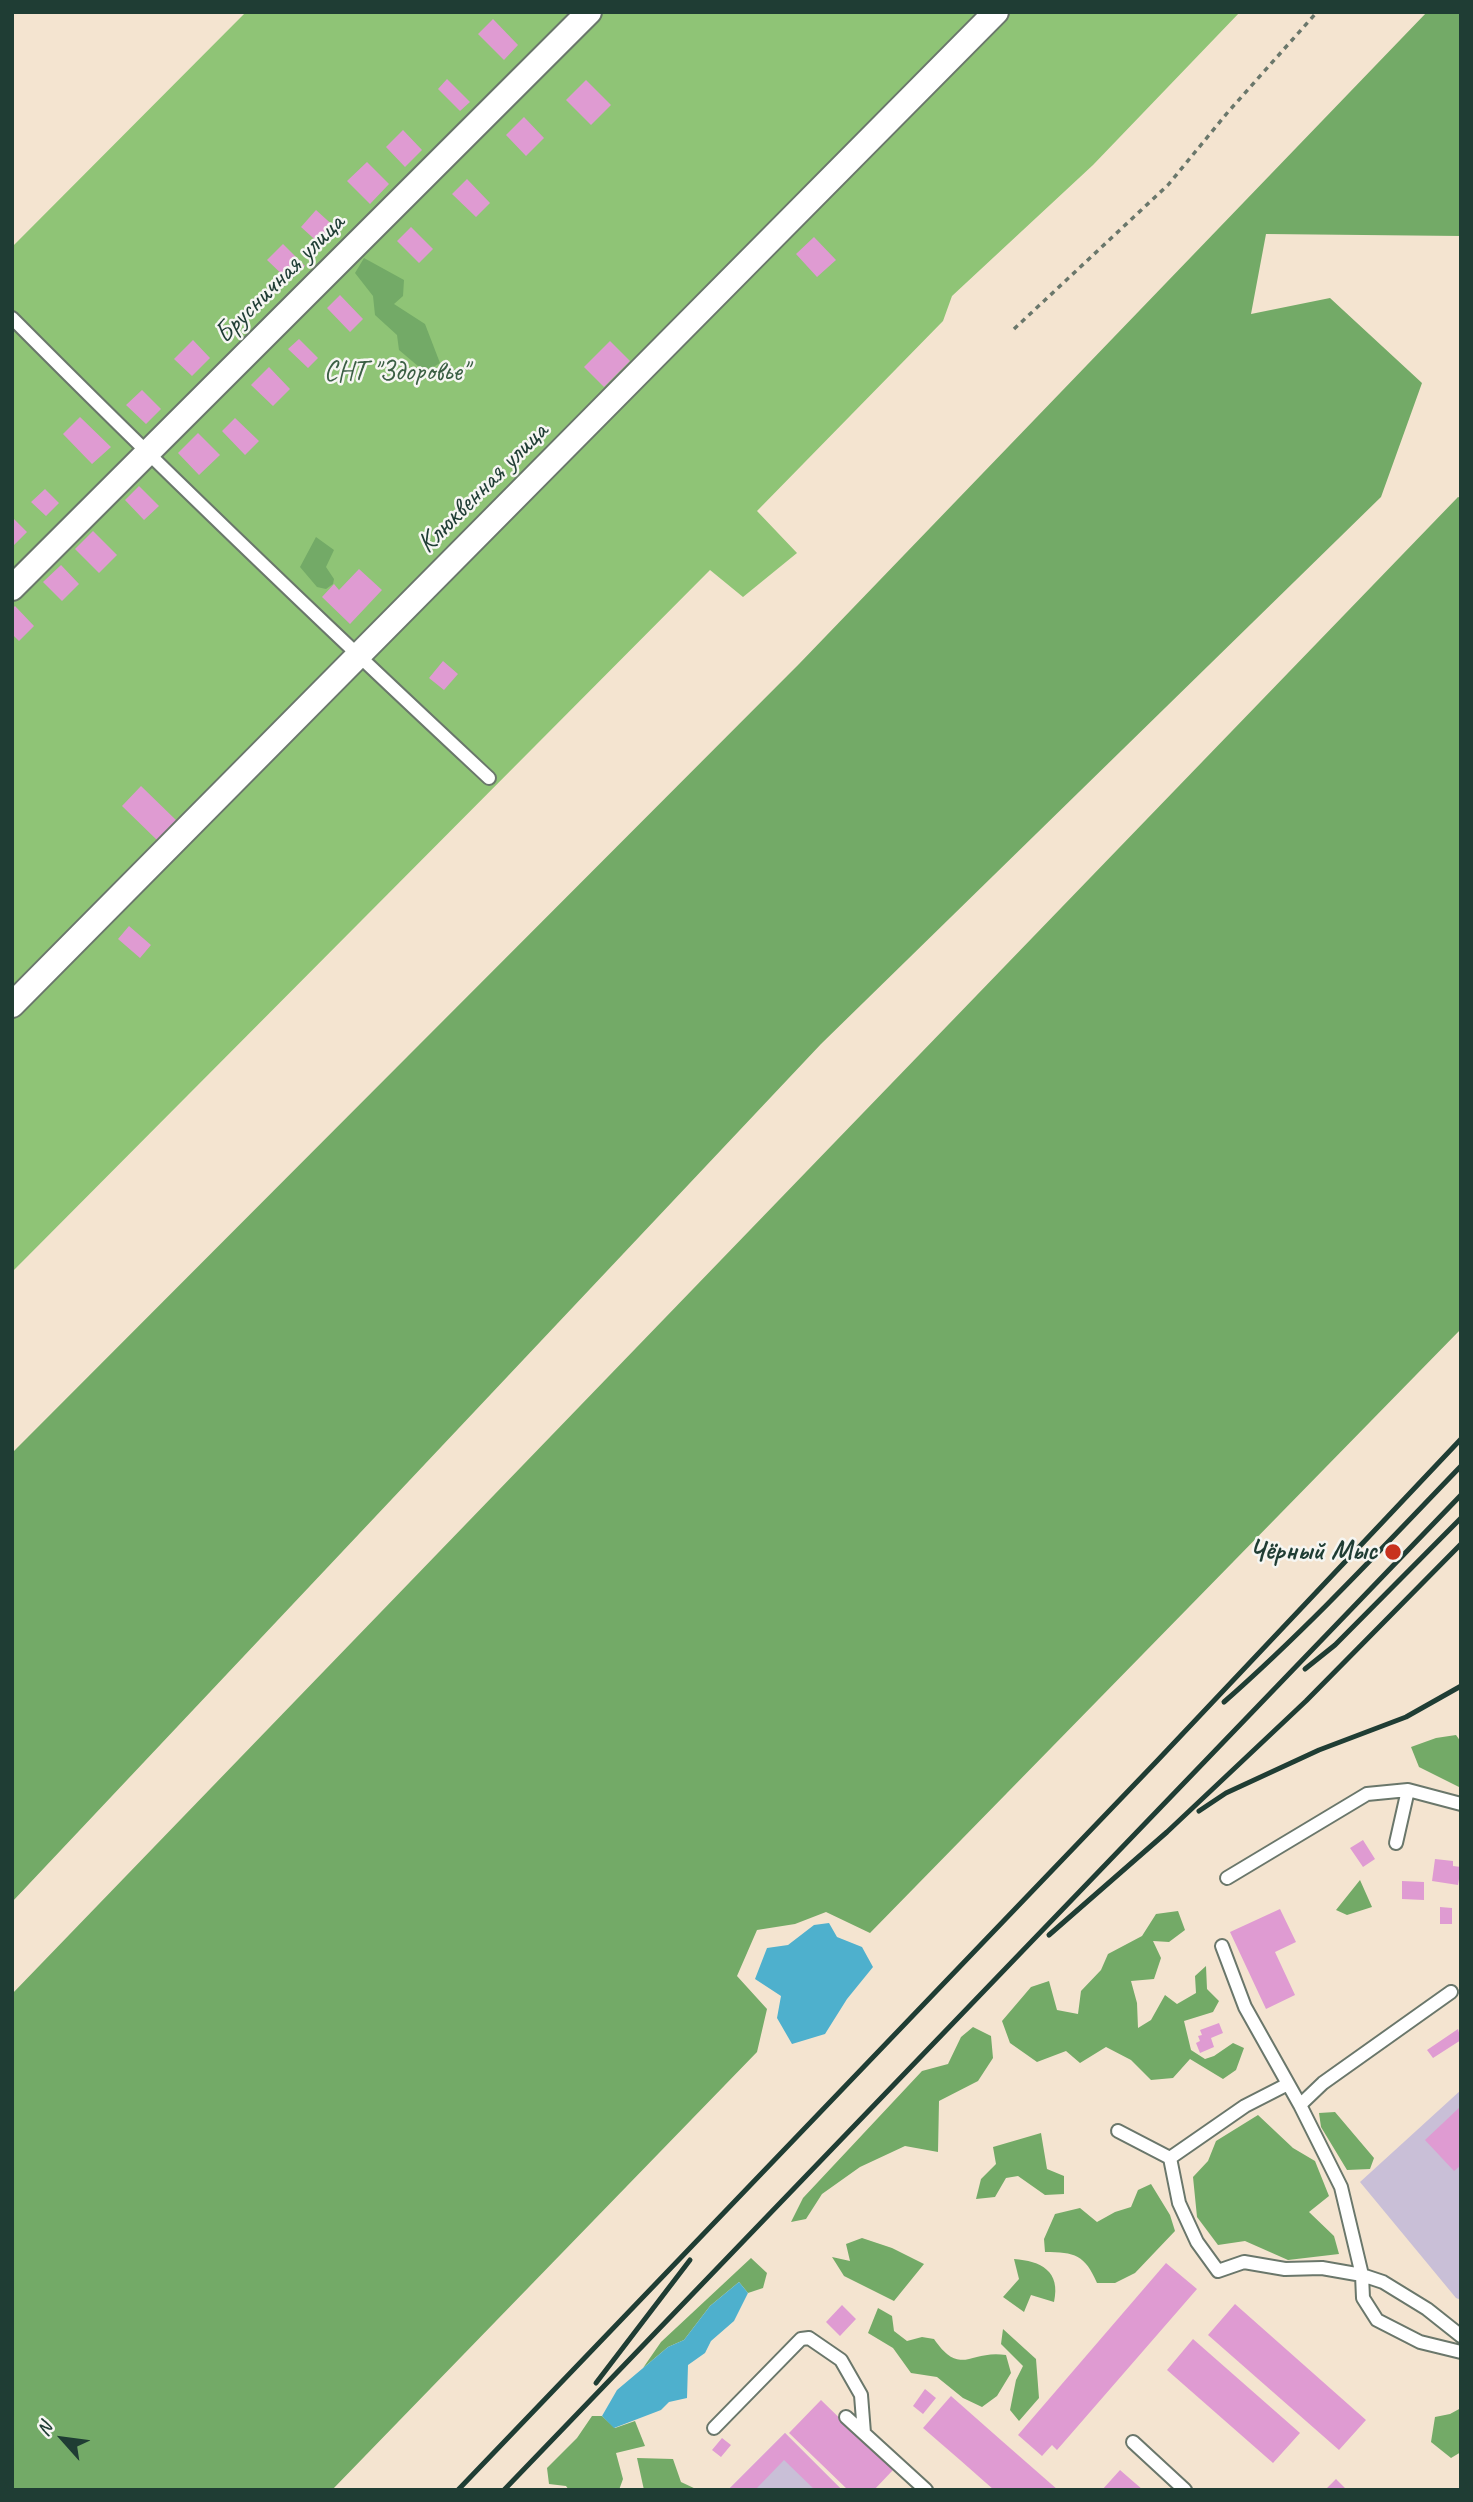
<!DOCTYPE html>
<meta charset="utf-8">
<style>
body{margin:0}
#map{position:relative;width:1473px;height:2502px;overflow:hidden;background:#f4e4d0;font-family:Caveat,sans-serif}
canvas{display:block}
.frame{position:absolute;inset:0;border:14px solid #1f3d34;pointer-events:none}
.north{position:absolute;left:28px;top:2404px;width:70px;height:70px;-webkit-text-stroke:5px #f6f6f2;paint-order:stroke;rotate:298deg;font-size:19px;font-weight:700;line-height:28px;text-align:center;color:#1f3d34}
.north::after{content:'';display:block;margin:auto;width:24px;height:32px;background:#1f3d34;clip-path:polygon(50% 0,100% 100%,50% 72%,0 100%)}
</style>
<div id="map">
<canvas width="1473" height="2502"></canvas>
<div class="frame"></div>
<div class="north">N</div>
</div>
<script>
const ctx = document.querySelector('canvas').getContext('2d');
ctx.lineJoin = 'round';
function paint(path, color) {
  ctx.fillStyle = color;
  ctx.fill(path, 'evenodd');
}
function stroke(path, color, width, dash) {
  ctx.strokeStyle = color;
  ctx.lineWidth = width;
  ctx.lineCap = dash ? 'butt' : 'round';
  ctx.setLineDash(dash || []);
  ctx.stroke(path);
}
function label(font, color, halo, rows, align = 'center') {
  ctx.font = font + ' Caveat,sans-serif';
  ctx.lineWidth = 5;
  ctx.setLineDash([]);
  ctx.textBaseline = 'middle';
  ctx.strokeStyle = halo;
  ctx.fillStyle = color;
  for (const [text, x, y, turn = 0] of rows) {
    ctx.save();
    ctx.translate(x, y);
    ctx.rotate((+turn || 0) * Math.PI / 180);
    ctx.textAlign = isNaN(turn) ? turn : align;
    if (halo) ctx.strokeText(text, 0, 0);
    ctx.fillText(text, 0, 0);
    ctx.restore();
  }
}
paint(new Path2D(`
 M1461,2090V2300L1456,2298L1360,2182Z
 M785,2433L842,2490H728Z`), '#c9bfd7');
paint(new Path2D(`
 M246,12H1240L1093,165L952,296L943,321L757,511L797,553L743,597L710,570L12,1272V247Z`), '#8fc476');
paint(new Path2D(`
 M1427,12H1461V236L1266,234L1251,314L1330,298L1422,383L1381,497L821,1044L12,1902V1453L799,664Z
 M364,258L404,280L403,296L394,304L425,324L440,363L425,372L399,350L397,335L375,315L373,296L355,273Z
 M1458,497L1461,498V1329L870,1933L826,1912L795,1924L757,1930L737,1976L767,2009L757,2052L332,2490H12V1994Z
 M316,537L334,550L326,567L334,579L333,584L326,589L317,587L300,567Z
 M1456,1735L1461,1742V1788L1419,1767L1411,1747L1436,1738Z
 M1360,1880L1372,1907L1347,1915L1336,1910Z
 M1178,1911L1185,1930L1169,1942L1153,1941L1161,1958L1154,1979L1131,1981L1137,2003L1138,2028L1151,2020L1165,1995L1177,2004L1196,1993L1195,1976L1206,1966L1207,1989L1219,2001L1213,2012L1184,2021L1191,2050L1205,2059L1214,2056L1233,2043L1244,2048L1236,2070L1223,2079L1190,2059L1173,2078L1151,2080L1131,2060L1106,2047L1080,2063L1066,2051L1037,2062L1010,2043L1002,2021L1031,1987L1049,1981L1057,2010L1078,2014L1081,1991L1101,1970L1108,1954L1142,1936L1156,1914Z
 M973,2027L991,2036L993,2058L978,2081L939,2101L938,2152L905,2146L860,2167L822,2194L806,2219L791,2222L803,2198L922,2071L948,2064L961,2037Z
 M1335,2112L1374,2158L1370,2169L1347,2170L1321,2127L1319,2113Z
 M1258,2115L1293,2148L1315,2161L1329,2196L1309,2212L1334,2236L1339,2254L1288,2260L1245,2241L1218,2245L1197,2217L1193,2177L1208,2161L1216,2141Z
 M1041,2133L1047,2169L1064,2176V2194L1045,2195L1018,2176L1006,2178L995,2197L976,2199L981,2179L996,2164L993,2147Z
 M1151,2184L1170,2215L1175,2231L1135,2273L1115,2283H1097C1085,2255 1075,2252 1045,2252L1044,2239L1055,2214L1080,2208L1097,2222L1115,2212L1131,2207L1138,2190Z
 M862,2238L892,2248L924,2264L894,2301L844,2276L832,2257L850,2261L846,2244Z
 M751,2258L767,2273L763,2288L748,2293L739,2282L710,2306L684,2340L668,2347L643,2368L661,2342Z
 M1014,2259C1041,2261 1061,2271 1054,2302L1031,2295L1024,2312L1003,2297L1019,2279Z
 M878,2308L892,2316L894,2331L907,2341L922,2337L934,2339C961,2378 970,2349 1006,2355L1011,2373L997,2396L982,2407L963,2398L937,2377L911,2373L893,2348L868,2333Z
 M1003,2329L1036,2359L1039,2398L1019,2421L1010,2410L1016,2380L1023,2366L1001,2344Z
 M1461,2408V2452L1451,2458L1431,2442L1435,2417L1450,2414Z
 M592,2416H602L615,2428L635,2421L645,2446L616,2453L623,2479L619,2490H569L566,2486L549,2484L547,2468L577,2438Z
 M637,2458L673,2459L681,2482L698,2490H644Z`), '#73aa67');
paint(new Path2D(`
 M829,1923L837,1937L862,1947L873,1967L847,1999L825,2034L792,2044L777,2018L781,1996L755,1979L767,1948L788,1945L814,1925Z
 M739,2282L748,2293L734,2321L711,2341L705,2353L688,2365L687,2398L669,2402L661,2410L614,2428L602,2416L617,2390L668,2347L684,2340L710,2306Z`), '#4eb0cd');
paint(new Path2D(`
 M493,19L518,45L504,60L478,34Z
 M447,79L470,102L460,111L438,89Z
 M586,80L611,105L591,125L566,100Z
 M524,117L544,138L526,156L506,135Z
 M403,130L422,150L405,167L386,147Z
 M367,162L389,184L370,204L347,181Z
 M467,179L490,203L476,217L452,194Z
 M316,210L337,229L322,246L301,227Z
 M411,227L433,249L419,263L397,241Z
 M814,237L836,260L817,277L796,254Z
 M283,244L305,266L289,281L267,260Z
 M340,295L363,319L350,332L327,308Z
 M299,339L318,358L308,368L288,349Z
 M193,340L210,358L192,376L174,359Z
 M610,341L630,361L604,387L584,367Z
 M269,367L290,389L273,406L251,385Z
 M142,390L161,409L146,424L126,405Z
 M80,417L111,447L92,464L63,434Z
 M235,418L259,441L245,455L222,431Z
 M198,433L220,455L199,475L178,453Z
 M139,486L159,506L144,520L125,500Z
 M45,489L59,503L46,516L31,502Z
 M12,517L27,532L12,547Z
 M93,531L117,555L99,573L75,549Z
 M61,565L79,584L62,601L43,582Z
 M359,569L382,590L350,624L322,597L334,584L339,590Z
 M15,606L34,626L19,641L12,634V609Z
 M443,661L458,674L444,690L429,678Z
 M141,786L177,821L158,841L122,806Z
 M129,926L151,945L140,958L118,939Z
 M1363,1840L1375,1859L1363,1867L1350,1848Z
 M1435,1859L1453,1861V1866L1461,1867L1458,1885L1432,1881Z
 M1402,1881L1424,1882V1900L1402,1899Z
 M1440,1907L1452,1908V1924H1440Z
 M1280,1909L1296,1942L1275,1952L1295,1995L1266,2009L1230,1932Z
 M1219,2023L1223,2033L1211,2038L1214,2047L1200,2053L1196,2043L1200,2041L1198,2036L1202,2035L1200,2030Z
 M1458,2029L1461,2040L1433,2058L1427,2050Z
 M1461,2106V2165L1454,2171L1425,2140Z
 M1166,2263L1197,2289L1057,2450L1052,2445L1042,2456L1018,2435Z
 M1235,2304L1366,2420L1339,2450L1208,2335Z
 M842,2305L856,2319L840,2336L826,2322Z
 M1193,2339L1300,2433L1273,2463L1167,2370Z
 M925,2389L936,2398L923,2414L913,2406Z
 M951,2396L1002,2441L1058,2490H994L960,2460L923,2428Z
 M821,2400L893,2470L874,2490H848L789,2433Z
 M785,2433L842,2490H815L784,2460L755,2490H728Z
 M722,2438L731,2445L721,2457L712,2450Z
 M1120,2470L1143,2490H1102Z
 M1336,2479L1347,2490H1325Z`), '#df9bd2');
const service = new Path2D(`
 M12,318C168,475 327,627 489,778
 M1396,1843L1408,1790
 M1227,1878L1367,1794L1408,1790L1461,1804
 M1222,1946L1245,2007L1300,2105L1341,2187L1362,2275L1363,2298L1377,2320L1420,2342L1461,2352
 M1300,2105L1323,2083L1451,1992
 M1118,2131L1170,2158
 M1170,2158L1179,2203L1197,2242L1218,2271L1244,2262L1285,2269L1322,2268L1362,2275L1383,2282L1427,2309L1461,2336
 M1170,2158L1245,2106L1288,2084
 M846,2417L926,2490
 M714,2428L801,2339L809,2338L841,2360L861,2395L864,2433
 M1133,2442L1185,2490`);
const minor = new Path2D(`
 M12,588L589,12
 M12,1005L996,12`);
stroke(service, '#6a776b', 16);
stroke(minor, '#6a776b', 28);
stroke(new Path2D(`
 M1014,329L1168,185L1228,112L1317,12`), '#6a776b', 3.5, [5, 5]);
stroke(service, '#fff', 12);
stroke(minor, '#fff', 24);
stroke(new Path2D(`
 M1305,1669L1335,1645L1461,1518
 M1224,1702C1308,1628 1384,1546 1461,1466
 M1199,1811L1226,1793L1319,1750L1406,1717L1461,1686
 M1049,1935L1167,1832L1306,1701L1461,1544
 M596,2383L690,2260
 M458,2490L1156,1762L1461,1439
 M504,2490L1461,1495`), '#1f3d34', 5);
for (const [x, y, r, color] of [
 [1393,1552,9,"#c8321e"]
]) {
  const dot = new Path2D();
  dot.arc(x, y, r, 0, 2 * Math.PI);
  ctx.fillStyle = color;
  ctx.fill(dot);
  stroke(dot, '#f6f6f2', 2.5);
}
label('28px', '#1f3d34', '#f6f6f2', [
 ["Брусничная улица",280,279,-45],
 ["Клюквенная улица",483,488,-45]
]);
label('28px', '#3b5f44', '#f6f6f2', [
 ["СНТ \"Здоровье\"",396,373]
]);
label('bold 28px', '#1f3d34', '#f6f6f2', [
 ["Чёрный Мыс",1377,1552]
], 'right');
</script>
